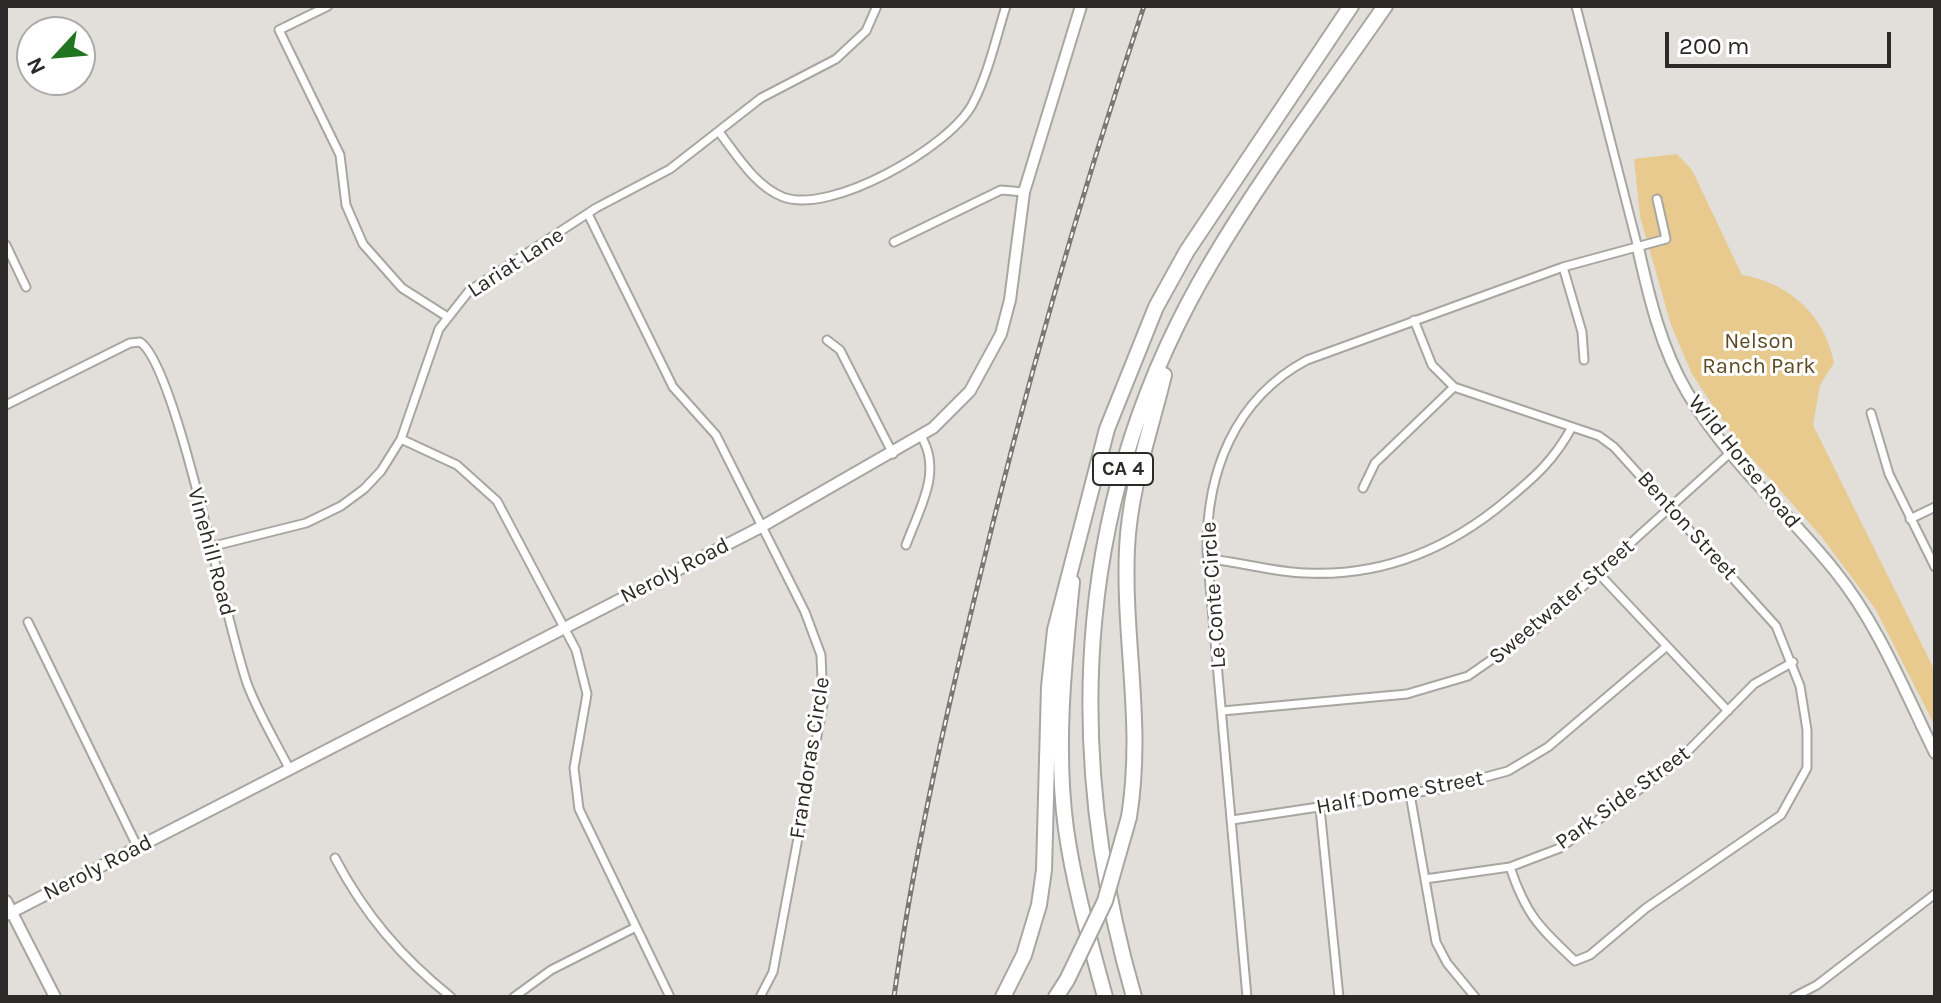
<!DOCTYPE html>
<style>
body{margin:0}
#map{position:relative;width:1941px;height:1003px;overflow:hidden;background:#e2dfda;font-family:Karla,sans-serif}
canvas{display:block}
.frame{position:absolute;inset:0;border:8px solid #2b2a28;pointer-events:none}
.north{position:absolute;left:16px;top:16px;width:80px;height:80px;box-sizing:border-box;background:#fff;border:2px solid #aaaaa9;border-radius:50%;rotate:244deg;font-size:22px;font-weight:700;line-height:32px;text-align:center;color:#2b2a28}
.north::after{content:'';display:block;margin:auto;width:28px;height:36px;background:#217520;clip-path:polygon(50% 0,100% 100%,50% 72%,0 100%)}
.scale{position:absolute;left:1665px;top:32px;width:226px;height:36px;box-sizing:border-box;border:4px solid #2b2a28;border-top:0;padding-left:10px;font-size:24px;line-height:28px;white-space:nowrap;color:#2b2a28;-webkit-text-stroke:6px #fff;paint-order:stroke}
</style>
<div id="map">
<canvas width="1941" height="1003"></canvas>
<div class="frame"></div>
<div class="north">N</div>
<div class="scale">200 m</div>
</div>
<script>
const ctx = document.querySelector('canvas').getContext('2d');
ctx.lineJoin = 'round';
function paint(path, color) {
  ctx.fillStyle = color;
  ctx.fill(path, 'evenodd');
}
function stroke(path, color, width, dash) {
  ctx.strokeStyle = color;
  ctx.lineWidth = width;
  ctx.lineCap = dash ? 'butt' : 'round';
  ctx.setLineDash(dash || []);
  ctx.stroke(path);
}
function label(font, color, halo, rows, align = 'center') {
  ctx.font = font + ' Karla,sans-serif';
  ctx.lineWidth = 6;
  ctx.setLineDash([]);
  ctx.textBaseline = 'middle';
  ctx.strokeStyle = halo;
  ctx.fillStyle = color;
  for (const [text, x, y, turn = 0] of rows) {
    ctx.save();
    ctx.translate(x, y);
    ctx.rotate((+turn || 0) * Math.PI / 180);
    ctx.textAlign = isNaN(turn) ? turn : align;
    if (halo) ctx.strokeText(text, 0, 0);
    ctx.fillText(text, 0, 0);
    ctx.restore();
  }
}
paint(new Path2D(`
 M1677,154L1692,170L1742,275C1790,283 1825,316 1834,363L1820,385L1813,425L1935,671V726L1876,610L1821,536L1738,443L1692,374L1671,325L1640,216L1634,159Z`), '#e8c98e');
const street = new Path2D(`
 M328,6L279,30L340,155L346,205L363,244L402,288L446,316
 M1576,6L1638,248
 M719,132C736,154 755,186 783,197C831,215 948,148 972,105C988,75 996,38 1006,6
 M588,214L673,387L716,435L805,612L821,655L823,704L773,972L760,997
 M894,242L1001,190L1024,192
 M6,245L26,287
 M1563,267L1582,332L1584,360
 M1414,320L1432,365L1454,387L1599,436L1614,447L1776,626L1800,686L1807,730V768L1781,815L1646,908L1590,955L1575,961C1539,927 1526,915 1510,867
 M827,340L840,350L893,454
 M6,405L130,343L140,342C177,366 226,627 248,686C259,714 275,741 289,768
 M1871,413L1889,474L1935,567
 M401,439L457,465L497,501L576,650L587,694L574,768L579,809L670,997
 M1363,488L1375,463L1454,387
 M1910,519L1935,507
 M906,545C919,509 943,472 921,436
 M210,547L306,523L341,506L364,489L381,471L401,439L439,329L469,291L596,208L670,169L761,98L836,59L866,31L877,6
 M1208,559C1241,562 1273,572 1305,573C1383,577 1449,549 1507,500C1536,476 1554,460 1572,427
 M1600,575L1728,711
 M28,622L138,848
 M1222,711L1407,694L1468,676L1537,628L1730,453
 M1410,794L1436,942L1447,963L1475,997
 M1320,808L1339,997
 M1232,820L1445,788L1508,771L1548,747L1667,646
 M335,858C365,915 401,957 451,997
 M1425,879L1510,867L1560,848L1679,760L1754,684L1793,662
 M514,997L551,970L636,927
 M1247,997L1207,552C1206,473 1234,399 1307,360L1563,267L1666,239L1657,199
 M1794,997L1817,985L1935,894`);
const secondary = new Path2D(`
 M1638,248C1649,297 1661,348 1687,392C1726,459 1787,511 1835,571C1878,624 1905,692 1935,753
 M6,901L55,997
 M6,915L761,527L933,428L970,391L1001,334L1010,300L1024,192L1081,6`);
const highway = new Path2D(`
 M1072,582C1064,663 1055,748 1066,829C1074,886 1090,941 1105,997
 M1129,817C1144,723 1123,640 1127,548C1130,487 1150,433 1164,375
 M1003,997L1024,955L1039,905L1044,870L1049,687L1055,630L1107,429L1156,307L1187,251L1351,6
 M1056,997L1067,980
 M1134,997C1061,744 1075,491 1212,261C1264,173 1327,90 1385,6`);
stroke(street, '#a8a6a1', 11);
stroke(secondary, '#a8a6a1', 14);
stroke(highway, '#a8a6a1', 18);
stroke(street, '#fff', 7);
stroke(secondary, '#fff', 10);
stroke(highway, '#fff', 14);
const rail = new Path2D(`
 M894,997C913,859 944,723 977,588C1024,392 1080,197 1144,6`);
stroke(rail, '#797874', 5);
stroke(rail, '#fff', 2, [6]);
const highwayBridge = new Path2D(`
 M1067,980L1105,901L1129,817`);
stroke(highwayBridge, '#a8a6a1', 18, []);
stroke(highwayBridge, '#fff', 14);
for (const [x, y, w] of [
 [1123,469,60]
]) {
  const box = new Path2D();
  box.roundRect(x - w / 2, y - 16, w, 32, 6);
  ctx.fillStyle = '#fff';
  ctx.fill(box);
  stroke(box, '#2b2a28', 2);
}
label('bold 20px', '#2b2a28', null, [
 ["CA 4",1123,469]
]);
label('22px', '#2b2a28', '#fff', [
 ["Lariat Lane",516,263,-33],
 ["Wild Horse Road",1744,462,51],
 ["Benton Street",1687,526,48],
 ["Vinehill Road",211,552,75],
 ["Neroly Road",675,571,-27],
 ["Le Conte Circle",1214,595,-94],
 ["Sweetwater Street",1562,602,-40],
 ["Frandoras Circle",810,758,-81],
 ["Half Dome Street",1400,793,-10],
 ["Park Side Street",1623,798,-36],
 ["Neroly Road",98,868,-27]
]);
label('22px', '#5e4a21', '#fff', [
 ["Nelson",1759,342],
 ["Ranch Park",1759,367]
]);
</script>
